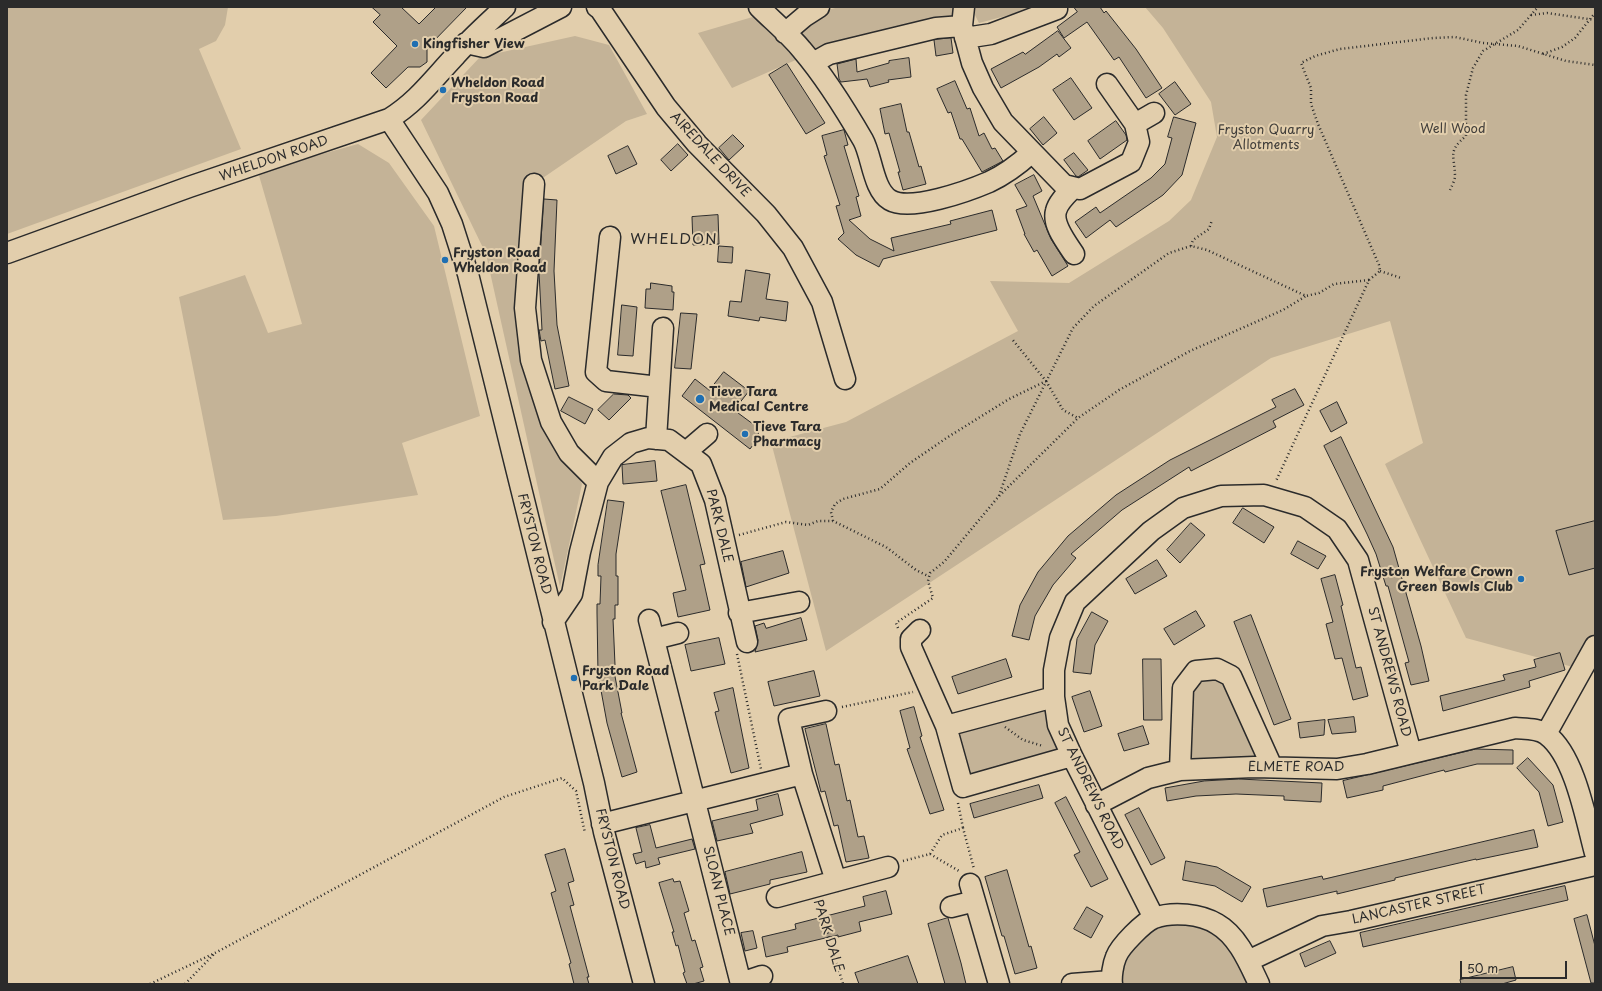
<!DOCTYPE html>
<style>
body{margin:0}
#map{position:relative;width:1602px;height:991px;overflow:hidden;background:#e2ceac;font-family:"Playpen Sans",sans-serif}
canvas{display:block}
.frame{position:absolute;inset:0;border:8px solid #2b2b2b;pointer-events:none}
.scale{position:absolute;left:1460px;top:961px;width:107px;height:18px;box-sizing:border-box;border:2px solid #2b2b2b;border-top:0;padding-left:5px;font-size:12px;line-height:14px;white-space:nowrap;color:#2b2b2b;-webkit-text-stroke:3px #e2ceac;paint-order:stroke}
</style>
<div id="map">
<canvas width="1602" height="991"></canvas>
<div class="frame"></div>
<div class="scale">50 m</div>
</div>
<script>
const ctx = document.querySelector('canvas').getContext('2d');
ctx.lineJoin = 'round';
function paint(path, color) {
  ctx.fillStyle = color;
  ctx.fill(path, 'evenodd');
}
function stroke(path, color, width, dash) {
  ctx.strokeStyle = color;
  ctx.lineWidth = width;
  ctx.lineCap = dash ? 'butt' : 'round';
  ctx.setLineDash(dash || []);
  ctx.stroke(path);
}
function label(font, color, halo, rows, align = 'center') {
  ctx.font = font + ' "Playpen Sans",sans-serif';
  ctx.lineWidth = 4;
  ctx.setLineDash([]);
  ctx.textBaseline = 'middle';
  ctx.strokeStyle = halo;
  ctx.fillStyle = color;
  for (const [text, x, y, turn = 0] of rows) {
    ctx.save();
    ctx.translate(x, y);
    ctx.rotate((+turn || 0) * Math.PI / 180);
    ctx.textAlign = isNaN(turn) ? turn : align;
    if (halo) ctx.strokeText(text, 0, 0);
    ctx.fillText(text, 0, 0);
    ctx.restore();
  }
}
paint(new Path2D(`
 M7,7H228L225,25L216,41L199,49L241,149L7,234Z
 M839,7H956L955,17L816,52L797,31L824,11Z
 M974,7H1039L979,23L974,13Z
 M1145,7H1595V673L1466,638L1385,464L1423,443L1390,321L1271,358L826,651L771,442L846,422L1018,331L990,281L1069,283L1169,221L1191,200L1217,137L1211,102L1163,28Z
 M756,16L798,59L732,88L698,33Z
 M575,36L609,45L647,114L626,121L534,184L525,308L569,453L582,484L560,587L486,254L421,120L480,57Z
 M358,144L389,163L434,226L480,416L402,443L418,495L276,516L223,520L179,297L245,275L268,333L302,324L258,172Z
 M1217,669L1272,767L1180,770L1183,688Z
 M1054,697L1072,756L963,787L946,726Z
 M1154,918L1217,924L1259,984H1112L1116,956Z`), '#c4b397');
const building = new Path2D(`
 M372,7H401L419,24L436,7H467L427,48V62L420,67H408L386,88L371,73L397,46L373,22L380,15Z
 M1074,7H1100L1104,13L1106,11L1136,49L1162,88L1146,98L1119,57L1114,60L1087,22L1064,38L1057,27L1077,12Z
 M1058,31L1071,48L1059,57L1057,54L1039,67L1001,88L991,69L1023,52L1025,54Z
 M951,38L953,53L936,56L934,40Z
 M909,58L911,77L888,80L889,82L870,87L867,79L841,82L839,79L837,64L856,59L857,72L889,63V61Z
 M787,64L825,123L806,134L769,75Z
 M1071,78L1092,108L1074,120L1053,90Z
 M955,81L967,109L970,108L979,136L984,133L992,149L995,148L1003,161L982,172L962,139H960L951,112L948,113L937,89Z
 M1175,82L1191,104L1175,115L1159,94Z
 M901,104L907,132H909L919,167L921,166L926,184L903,190L898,172H900L889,133L885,134L880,109Z
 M1044,117L1057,133L1043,145L1030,129Z
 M1174,117L1196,123L1182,175L1163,195L1147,206L1116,227L1110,220L1086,238L1075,222L1096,207L1100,213L1151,178L1165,164L1172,138L1168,137Z
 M1116,121L1126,135L1127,140L1100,159L1088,141Z
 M844,130L848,145L844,146L859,196L856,197L861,216L849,220L870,239L894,251L891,238L951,224L950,221L992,210L997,230L883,259L879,267L856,255L838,239L844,233L836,206L840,205L824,156L827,155L822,136Z
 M733,135L744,146L729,160L719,148Z
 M678,144L688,155L671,171L661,160Z
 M628,146L637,164L616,174L608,156Z
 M1074,153L1088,170L1078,177L1076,176L1064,160Z
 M1034,175L1042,191L1033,196L1051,239L1068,266L1052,276L1037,250L1034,252L1024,234H1025L1016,210L1027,206L1015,185Z
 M544,199L557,200L554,271L557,325L569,386L555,389L545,340L541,341L539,330H542L539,272Z
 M718,215L719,244L693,245L692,217Z
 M719,246L733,247L732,263L718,262Z
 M746,270L770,274L766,299L788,302L786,321L760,317L759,321L728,316L730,301L741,302Z
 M651,283L672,286V292H674L673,310L645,308L646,289H650Z
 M622,305L637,307L633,356L618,355Z
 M681,313L697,314L691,369L675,368Z
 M724,372L749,391L734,410L757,427L759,437L750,449L682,396L695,379L709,390Z
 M1295,389L1304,405L1273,421L1276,427L1191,471L1189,467L1122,510L1071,554L1076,558L1053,585L1035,616L1029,640L1012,636L1020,605L1038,572L1068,536L1116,495L1170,460L1276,407L1272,400Z
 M614,394L628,395L631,398L609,420L598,410Z
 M569,397L593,409L585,424L561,411Z
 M1337,402L1347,423L1331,432L1320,411Z
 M1341,437L1393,547L1421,646L1429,681L1411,685L1405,663L1409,662L1388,586H1386L1376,554L1367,534L1324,446Z
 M655,461L657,481L623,484L622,465Z
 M686,485L705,564L700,565L710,610L678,617L673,593L686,590L661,491Z
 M608,500L624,502L616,554V576H618V605H615V619H613L615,665L613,666L622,713H621L637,772L622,777L607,723L598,674L597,613V604H600L601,576H598V565Z
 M1243,508L1274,527L1264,543L1233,523Z
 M1595,521V568L1569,575L1556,531Z
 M1191,523L1205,535L1180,563L1167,550Z
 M1298,541L1326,556L1318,569L1291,554Z
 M783,551L789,573L746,587L741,562Z
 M1157,560L1167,576L1135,594L1126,579Z
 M1335,575L1343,605L1341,606L1356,668L1361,667L1368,696L1353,700L1342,658L1335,659L1326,624L1333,622L1321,579Z
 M1196,611L1205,626L1174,645L1164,629Z
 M1092,612L1108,621L1095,645L1091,674L1073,672L1077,639Z
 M1251,615L1291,719L1274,725L1234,622Z
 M801,618L807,640L755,652L758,640L755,626L764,623L766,628Z
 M719,638L725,664L691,671L685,645Z
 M1560,653L1565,670L1529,681L1530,687L1443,711L1440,696L1505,680L1503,675L1536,667L1534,660Z
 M1006,659L1012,677L958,694L952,677Z
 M1143,659H1161L1162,720H1144Z
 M814,671L820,696L774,706L768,682Z
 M733,688L749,768L731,773L718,724L715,712L719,711L714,693Z
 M1090,691L1102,726L1084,732L1072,697Z
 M914,707L922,736L920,737L944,810L930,814L907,749L910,748L900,711Z
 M1354,717L1356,732L1332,734L1328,720Z
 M1325,720L1324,735L1300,738L1298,723Z
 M826,724L835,765L839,764L847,801L850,800L858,837L864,836L869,858L846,862L838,825L834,826L825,791L821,792L805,729Z
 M1143,726L1149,744L1124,751L1118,734Z
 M1476,749L1513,750V764H1477L1445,772L1444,770L1383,786V790L1347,798L1343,781Z
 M1528,758L1553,785L1563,822L1548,826L1539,792L1517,768Z
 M1239,779L1322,783L1321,802L1284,800V796L1236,794L1196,796L1167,801L1165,788L1204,781Z
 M1039,785L1043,798L974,818L970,804Z
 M778,794L783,815L750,824L753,833L717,841L712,821L758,810L756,800Z
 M1066,797L1108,879L1091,887L1074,855L1080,852L1055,803Z
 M1139,808L1165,858L1151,865L1125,815Z
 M650,825L656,848L692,839L695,849L658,858L660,864L646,868L645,861L636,864L633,854L642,852L636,828Z
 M1534,830L1538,847L1476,860V859L1395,878V880L1337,894V891L1267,907L1263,889L1322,876L1323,879Z
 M565,849L574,881L568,883L574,905L570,906L589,977H587L589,984H574L569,964L571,963L551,893L556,891L545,855Z
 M802,852L807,872L770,880V884L730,894L725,872Z
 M1186,861L1217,867L1251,887L1242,902L1215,886L1183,880Z
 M1007,870L1029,947L1031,946L1037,968L1015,974L1004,936H1002L985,877Z
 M673,879L674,882L680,881L689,911L684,913L692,941L695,940L703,967L700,968L704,981L693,984H687L683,973L685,972L678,945L676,946L672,932H674L659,883Z
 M1565,886L1568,900L1363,947L1360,933Z
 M886,891L892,914L859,922L861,931L838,937V935L787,947L788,952L766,957L762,937L796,929L795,924L865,906L863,897Z
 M1087,907L1103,916L1091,938L1074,929Z
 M1587,915L1595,946V983H1591L1574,919Z
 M948,918L961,963L966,984H945L928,924Z
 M753,931L757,948L745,951L741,933Z
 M1330,941L1336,953L1305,967L1300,954Z
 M908,956L918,984H859L855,973Z
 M1513,967L1516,980L1502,984H1461L1460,980Z`);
paint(building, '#afa088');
stroke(building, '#2b2b2b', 1);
const minor = new Path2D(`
 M597,7L600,9L666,107L697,144L766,214L793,248L822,302L845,379
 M759,7C773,21 789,34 802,50C825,77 845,109 863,140C872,156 873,190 890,200C910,212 968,191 989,182C1004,175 1019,164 1031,153
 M964,7L962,26L972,63L983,88L1003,122L1064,185L1080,189L1131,162L1139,142L1135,124L1107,84
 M785,33L805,16L819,7
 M965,38L991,34L1057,9
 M466,43L484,47L561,7
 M813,63L829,54L936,28L962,26
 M389,119L438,193L452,224L468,274L594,783L604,832L644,984
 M1135,124L1154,113
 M534,184L525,308L531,360L551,422L569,453L598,482
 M1073,188C1067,194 1058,202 1056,211C1052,225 1067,243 1074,254
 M610,237L596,372L606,381L659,387
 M7,253L189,187L389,119C417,102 434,78 456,55C471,38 488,23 505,7
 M656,439L663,328
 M686,452L707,434
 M739,613L799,602
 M649,620L741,984
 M553,622L572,594L580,552L598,482L613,457L631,443L648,438L669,440L701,464L715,500L747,642
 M920,630L911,639V647L946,726
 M654,639L678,633
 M1054,697L946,726L963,787L1072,756
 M826,711L789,719L802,774L836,881
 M1546,734L1595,646
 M1180,770L1183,688L1196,671L1217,669L1231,676L1272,767
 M1096,805L1148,778L1180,770L1254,767L1337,769L1367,764L1515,728C1525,729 1539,728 1547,735C1575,756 1586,820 1595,853
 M602,824L802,774
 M970,884L999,984
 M777,897L888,867
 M951,907L975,901
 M1154,918L1072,756L1058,725L1054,697V670L1060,638L1075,602L1151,531L1183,508L1221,496L1264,495L1305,507L1337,529L1358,560L1411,753
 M1248,961L1322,926L1351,921L1595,865
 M741,983L762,976
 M1072,984L1111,981
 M1112,984C1111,977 1113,964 1116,957C1120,946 1144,922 1154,918C1173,911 1201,914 1217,924C1238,936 1249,963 1259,984`);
stroke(minor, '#2b2b2b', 23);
stroke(new Path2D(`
 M1531,15L1547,13L1595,20
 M1543,54L1562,47L1575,38L1595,13
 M1450,190C1452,186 1455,180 1455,175C1454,154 1448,151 1466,136V95L1473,68L1483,51L1518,30L1538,7
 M1191,246L1193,240L1209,229L1212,220
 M1380,271L1401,278
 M1369,280L1380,271L1379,265L1318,124L1311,104V88L1301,63L1315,56L1340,49L1433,38L1455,37L1483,43L1518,46L1566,61L1595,65
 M1046,381L1063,410L1078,418
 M999,496L1020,434L1073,328L1094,306L1169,253L1191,246L1207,250L1306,296L1319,293L1334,284L1369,280L1276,481
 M833,521L831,512L835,504L843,499L880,489L910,463L948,437L1009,399L1046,381L1012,339
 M739,535L786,522L808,525L818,521H833L886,547L916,570L928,576
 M898,628L896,623L933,598L928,581L930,573L944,562L999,496L1078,418L1119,390L1190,351L1283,310L1306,296
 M737,654L761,769
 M842,707L913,692
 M1005,727L1023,740L1043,746
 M958,803L963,828
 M930,854L959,871
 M903,861L930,854L942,835L963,828L974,869
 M818,902L843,984
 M150,984L217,952L504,797L562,778L576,791L585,833
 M185,984L215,953`), '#2b2b2b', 2.5, [1, 3]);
stroke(minor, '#e2ceac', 20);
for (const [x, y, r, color] of [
 [415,44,4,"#1f6fb2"],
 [443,90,4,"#1f6fb2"],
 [445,260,4,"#1f6fb2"],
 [700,399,5,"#1f6fb2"],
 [745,434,4,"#1f6fb2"],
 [1521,579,4,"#1f6fb2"],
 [574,678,4,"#1f6fb2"]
]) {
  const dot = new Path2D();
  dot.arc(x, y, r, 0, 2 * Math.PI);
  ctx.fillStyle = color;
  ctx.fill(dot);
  stroke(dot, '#e2ceac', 1.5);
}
label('bold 13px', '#2b2b2b', '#e2ceac', [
 ["Kingfisher View",423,44],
 ["Wheldon Road",451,83],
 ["Fryston Road",451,98],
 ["Fryston Road",453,253],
 ["Wheldon Road",453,268],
 ["Tieve Tara",709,392],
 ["Medical Centre",709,407],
 ["Tieve Tara",753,427],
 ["Pharmacy",753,442],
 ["Fryston Welfare Crown",1513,572,"right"],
 ["Green Bowls Club",1513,587,"right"],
 ["Fryston Road",582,671],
 ["Park Dale",582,686]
], 'left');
label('13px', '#423f3b', '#e2ceac', [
 ["Well Wood",1453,129],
 ["Fryston Quarry",1266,130],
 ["Allotments",1266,145]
]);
label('13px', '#2b2b2b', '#e2ceac', [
 ["AIREDALE DRIVE",710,155,47],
 ["WHELDON ROAD",274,159,-19],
 ["PARK DALE",719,526,76],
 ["FRYSTON ROAD",534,544,76],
 ["ST ANDREWS ROAD",1389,672,75],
 ["ELMETE ROAD",1296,767],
 ["ST ANDREWS ROAD",1090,789,64],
 ["FRYSTON ROAD",612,859,76],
 ["SLOAN PLACE",718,891,76],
 ["LANCASTER STREET",1419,905,-13],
 ["PARK DALE",828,936,73]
]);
ctx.letterSpacing = '1px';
label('15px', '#2b2b2b', '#e2ceac', [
 ["WHELDON",674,240]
]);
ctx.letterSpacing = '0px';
</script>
